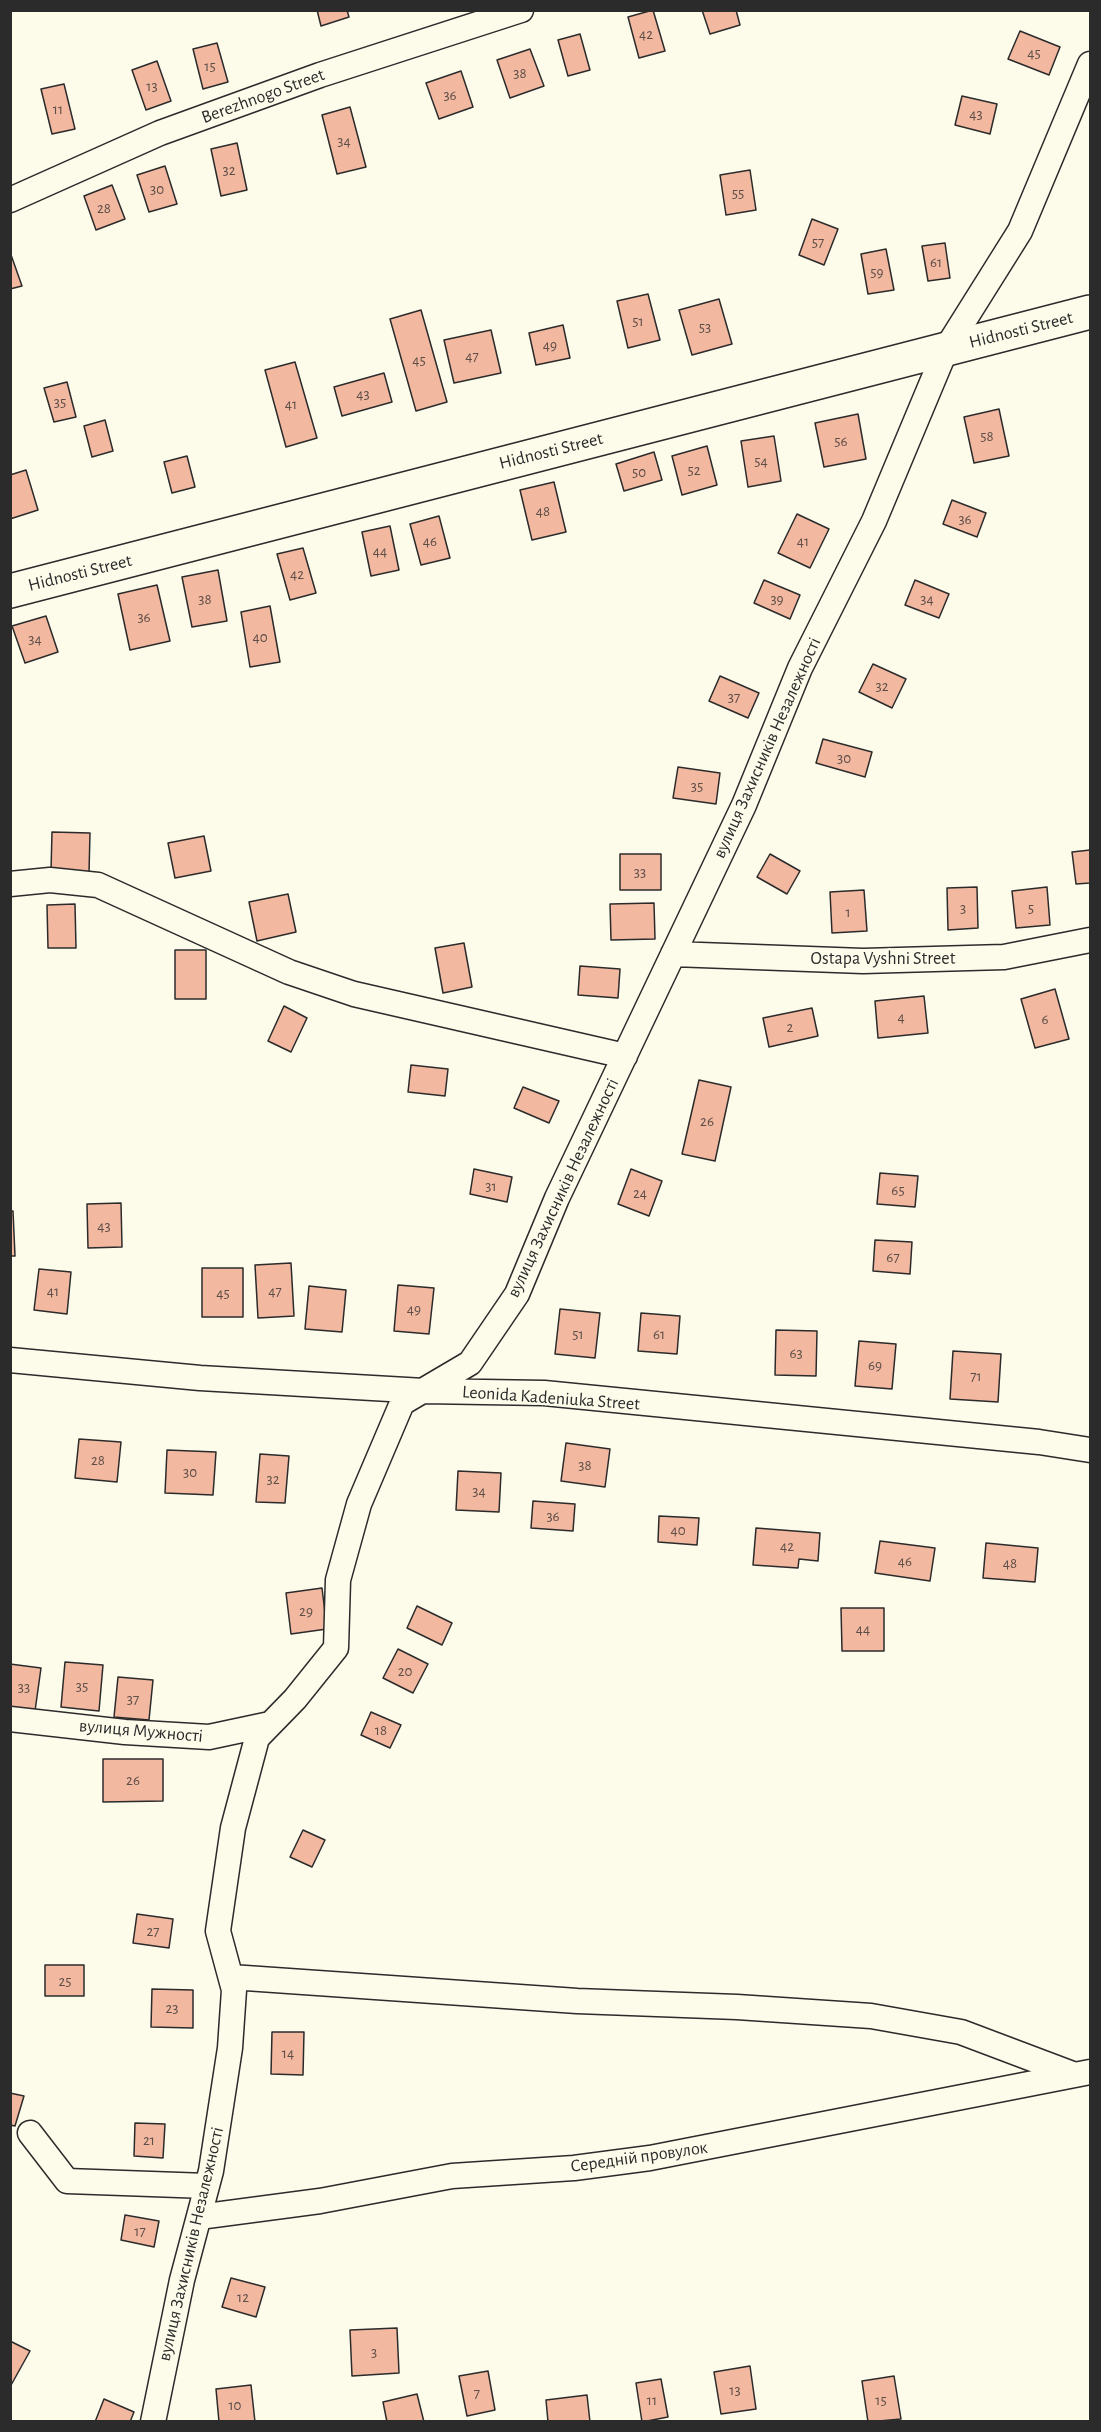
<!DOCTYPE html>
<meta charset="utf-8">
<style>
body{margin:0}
#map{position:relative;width:1101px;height:2432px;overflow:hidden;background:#fdfbea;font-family:"Alegreya Sans",sans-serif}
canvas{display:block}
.frame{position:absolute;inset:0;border:12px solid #2b2b2b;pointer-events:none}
</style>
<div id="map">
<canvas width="1101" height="2432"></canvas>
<div class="frame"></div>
</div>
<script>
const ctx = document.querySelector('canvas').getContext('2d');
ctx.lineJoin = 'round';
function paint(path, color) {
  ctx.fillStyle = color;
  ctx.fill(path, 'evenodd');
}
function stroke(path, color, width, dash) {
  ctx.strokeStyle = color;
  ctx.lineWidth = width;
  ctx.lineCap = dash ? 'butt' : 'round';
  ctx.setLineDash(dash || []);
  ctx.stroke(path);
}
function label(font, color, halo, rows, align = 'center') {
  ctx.font = font + ' "Alegreya Sans",sans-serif';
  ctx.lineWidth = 4.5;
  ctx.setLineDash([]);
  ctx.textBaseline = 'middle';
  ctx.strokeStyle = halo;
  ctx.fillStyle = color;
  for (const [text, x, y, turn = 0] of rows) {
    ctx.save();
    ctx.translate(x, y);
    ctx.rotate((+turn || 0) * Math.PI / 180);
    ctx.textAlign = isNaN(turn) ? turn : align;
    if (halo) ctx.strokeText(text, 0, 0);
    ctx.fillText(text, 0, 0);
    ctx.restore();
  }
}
const building = new Path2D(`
 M317,10H347L349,17L321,26Z
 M653,10L665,51L639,58L628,17Z
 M702,10H736L740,25L710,34Z
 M1020,31L1060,47L1049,75L1008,59Z
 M580,34L590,70L568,76L558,40Z
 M217,43L228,82L203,89L193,49Z
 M530,49L544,86L510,98L497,60Z
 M157,61L171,101L146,110L132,70Z
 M461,71L473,107L439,119L426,83Z
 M64,84L75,129L52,134L41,89Z
 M962,96L997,104L990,134L955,125Z
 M350,107L366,167L337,174L322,115Z
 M237,143L247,190L221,196L211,149Z
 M165,166L177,204L149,212L137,175Z
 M750,170L756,210L726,215L720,175Z
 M112,185L125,219L96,230L84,196Z
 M812,219L838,229L824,265L799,255Z
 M945,243L950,278L928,281L922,246Z
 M886,249L894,290L868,294L861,254Z
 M10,252L22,286L10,289Z
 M648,294L660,340L628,348L617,301Z
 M719,299L732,344L692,355L679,310Z
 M421,310L447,402L416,411L390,319Z
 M563,325L570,358L536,365L529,333Z
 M491,330L501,373L454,383L444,340Z
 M295,362L317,438L286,447L265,370Z
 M384,373L392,402L342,416L334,387Z
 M67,382L76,417L54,422L44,388Z
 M999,409L1009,456L974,463L964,417Z
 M858,414L866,459L824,467L815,423Z
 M105,420L113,451L92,457L84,426Z
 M774,436L781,481L748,487L741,441Z
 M707,446L717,485L682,495L672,456Z
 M654,452L662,480L624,491L616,464Z
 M187,456L195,487L172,493L164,462Z
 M26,470L38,510L10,519V475Z
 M554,482L566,532L532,540L520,490Z
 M952,500L986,513L977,537L943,524Z
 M797,514L829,529L810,568L778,553Z
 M439,516L450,558L421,565L410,524Z
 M390,526L399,570L371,576L362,532Z
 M303,548L316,593L290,600L277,554Z
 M218,570L227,621L192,627L182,577Z
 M764,580L800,595L790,619L754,603Z
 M915,580L949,594L939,618L905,605Z
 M157,585L170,641L130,650L118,594Z
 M270,606L280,662L250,667L241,612Z
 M46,616L58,652L25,663L12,626Z
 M873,664L906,679L892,708L859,692Z
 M720,676L759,693L748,718L709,701Z
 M823,739L872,752L865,777L816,763Z
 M678,767L720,773L716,804L673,798Z
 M52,832L90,833L89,873L51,871Z
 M204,836L211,871L175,878L168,843Z
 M1090,850V883L1076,884L1072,852Z
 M620,854H661V890H620Z
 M770,854L800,871L787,894L757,877Z
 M977,887L978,928L948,930L947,888Z
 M1047,887L1050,925L1016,928L1012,891Z
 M864,890L867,931L832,933L830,892Z
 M288,894L296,932L257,941L249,902Z
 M654,903L655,939L611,940L610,904Z
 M75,904L76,948H48L47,905Z
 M464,943L472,987L443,993L435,948Z
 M175,950H206V999H175Z
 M580,966L620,969L618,998L578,995Z
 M1055,989L1069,1039L1035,1048L1021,999Z
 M924,996L928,1033L878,1038L875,1001Z
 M284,1006L307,1018L291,1052L268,1041Z
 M812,1008L818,1036L769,1047L763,1018Z
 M411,1065L448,1069L445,1096L408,1092Z
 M699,1080L731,1087L715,1161L682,1154Z
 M523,1087L559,1101L549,1123L514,1108Z
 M474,1169L512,1177L507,1202L470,1194Z
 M631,1169L662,1181L649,1216L618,1204Z
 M880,1173L918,1176L915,1207L877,1204Z
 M121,1203L122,1247L88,1248L87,1204Z
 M10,1211H13L15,1256H10Z
 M875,1240L912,1242L910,1274L873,1271Z
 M291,1263L294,1316L258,1318L255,1265Z
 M202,1268H243V1317H202Z
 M39,1269L71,1272L67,1314L34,1310Z
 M398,1285L434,1288L429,1334L394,1331Z
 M309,1286L346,1290L342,1332L305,1329Z
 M560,1309L600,1313L595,1358L555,1354Z
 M641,1313L680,1316L677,1354L638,1351Z
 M776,1330L817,1331L816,1376L775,1375Z
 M859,1341L896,1344L892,1389L855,1386Z
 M953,1351L1001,1354L998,1402L950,1399Z
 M79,1439L121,1442L117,1482L75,1478Z
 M566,1443L610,1449L605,1487L561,1481Z
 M167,1450L216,1452L213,1495L165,1493Z
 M260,1454L289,1456L285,1503L256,1502Z
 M458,1471L501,1473L499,1512L456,1510Z
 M533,1501L575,1504L573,1531L531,1528Z
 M659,1516L699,1518L697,1545L658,1542Z
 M756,1528L820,1533L818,1561L799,1559L798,1568L753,1565Z
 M880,1541L935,1548L930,1581L875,1573Z
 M986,1543L1038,1548L1035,1582L983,1578Z
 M322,1588L327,1629L291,1634L286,1593Z
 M417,1606L452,1623L442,1645L407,1628Z
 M841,1608H884V1651H842Z
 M398,1649L428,1664L413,1693L383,1678Z
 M65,1662L103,1665L99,1711L61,1707Z
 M10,1664L41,1668L35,1711L10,1707Z
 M118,1677L153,1680L149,1720L114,1717Z
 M371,1712L401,1725L390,1748L361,1735Z
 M103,1759H163V1801L103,1802Z
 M303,1830L325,1840L312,1867L290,1857Z
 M137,1914L173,1919L169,1948L133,1943Z
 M45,1965H84V1996H45Z
 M152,1989L193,1990V2028L151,2027Z
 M272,2032H304L303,2075L271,2074Z
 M10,2093L24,2096L15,2126L10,2125Z
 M135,2123L165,2124L163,2158L134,2156Z
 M125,2215L159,2221L154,2247L121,2240Z
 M231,2278L265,2287L256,2317L222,2307Z
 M397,2328L399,2373L352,2376L350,2330Z
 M10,2341L30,2351L10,2387Z
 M750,2366L756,2409L721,2414L714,2372Z
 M488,2371L495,2410L467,2416L459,2376Z
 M894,2376L901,2419L868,2422L862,2381Z
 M661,2379L668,2417L642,2422L636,2383Z
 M251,2385L255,2422H219L216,2389Z
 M417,2394L424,2422H387L383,2402Z
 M587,2395L590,2422H548L546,2400Z
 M104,2399L134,2412L130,2422H95Z`);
paint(building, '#f2b8a0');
stroke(building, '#2b2b2b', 1.5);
const street = new Path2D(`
 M10,200L160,133L320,75L521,10
 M10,884L50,880L98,885L289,972L354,994L625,1056
 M673,954L863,961L1004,957L1090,940
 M10,1360L200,1378L424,1391L544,1393L1039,1442L1090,1450
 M10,1719L125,1732L209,1737L270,1724
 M231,1977L577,2001L737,2007L871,2016L961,2032L1075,2075
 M30,2133L67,2181L207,2186
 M199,2217L320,2201L452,2176L574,2168L650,2158L1090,2072
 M153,2422L182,2280L211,2171L230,2048L234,1990L218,1931L233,1828L257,1738L295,1699L336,1648L338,1580L359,1504L402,1403L470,1363L517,1294L557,1198L744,805L800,668L874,521L946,349L1020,231L1090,64`);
const secondary = new Path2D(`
 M10,591L1090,312`);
stroke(street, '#2b2b2b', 27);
stroke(secondary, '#2b2b2b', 36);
stroke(street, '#fdfbea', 24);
stroke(secondary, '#fdfbea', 33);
label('15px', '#5d4e48', null, [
 ["42",646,34],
 ["45",1034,53],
 ["15",210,66],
 ["38",520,73],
 ["13",152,86],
 ["36",450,95],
 ["11",58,109],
 ["43",976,114],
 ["34",344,141],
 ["32",229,170],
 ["30",157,189],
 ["55",738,193],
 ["28",104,208],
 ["57",818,242],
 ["61",936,262],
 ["59",877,272],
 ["51",638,321],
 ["53",705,327],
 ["49",550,345],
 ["47",472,356],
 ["45",419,360],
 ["43",363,394],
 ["35",60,402],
 ["41",291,404],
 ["58",987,436],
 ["56",841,441],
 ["54",761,461],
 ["52",694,470],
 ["50",639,472],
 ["48",543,511],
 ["36",965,519],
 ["46",430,541],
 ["41",803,541],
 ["44",380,551],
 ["42",297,574],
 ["38",205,599],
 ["39",777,599],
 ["34",927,599],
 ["36",144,617],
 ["40",260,637],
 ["34",35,639],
 ["32",882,686],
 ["37",734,697],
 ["30",844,758],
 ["35",697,786],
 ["33",640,872],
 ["3",963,908],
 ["5",1031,908],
 ["1",848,912],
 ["4",901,1017],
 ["6",1045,1019],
 ["2",790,1027],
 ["26",707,1121],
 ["31",491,1186],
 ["65",898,1190],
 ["24",640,1193],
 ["43",104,1226],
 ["67",893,1257],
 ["41",53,1291],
 ["47",275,1291],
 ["45",223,1293],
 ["49",414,1309],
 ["51",578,1334],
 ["61",659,1334],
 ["63",796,1353],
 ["69",875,1365],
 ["71",976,1376],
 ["28",98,1460],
 ["38",585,1465],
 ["30",190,1472],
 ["32",273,1479],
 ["34",479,1491],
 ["36",553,1516],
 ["40",678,1530],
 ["42",787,1546],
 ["46",905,1561],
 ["48",1010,1563],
 ["29",306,1611],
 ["44",863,1629],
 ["20",405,1671],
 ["35",82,1686],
 ["33",24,1687],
 ["37",133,1699],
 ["18",381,1730],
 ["26",133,1780],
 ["27",153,1931],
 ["25",65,1981],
 ["23",172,2008],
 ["14",288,2053],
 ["21",149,2140],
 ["17",140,2231],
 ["12",243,2297],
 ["3",374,2352],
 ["13",735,2390],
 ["7",477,2393],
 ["11",652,2400],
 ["15",881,2400],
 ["10",235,2405]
]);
label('18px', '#2b2b2b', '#fdfbea', [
 ["Berezhnogo Street",263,96,-20],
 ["Hidnosti Street",1021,330,-14],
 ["Hidnosti Street",551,451,-14],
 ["Hidnosti Street",80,573,-14],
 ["вулиця Захисників Незалежності",767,748,-66],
 ["Ostapa Vyshni Street",883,959],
 ["вулиця Захисників Незалежності",563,1188,-65],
 ["Leonida Kadeniuka Street",551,1398,4],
 ["вулиця Мужності",141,1731,5],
 ["Середній провулок",639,2157,-8],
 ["вулиця Захисників Незалежності",191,2244,-77]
]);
</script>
